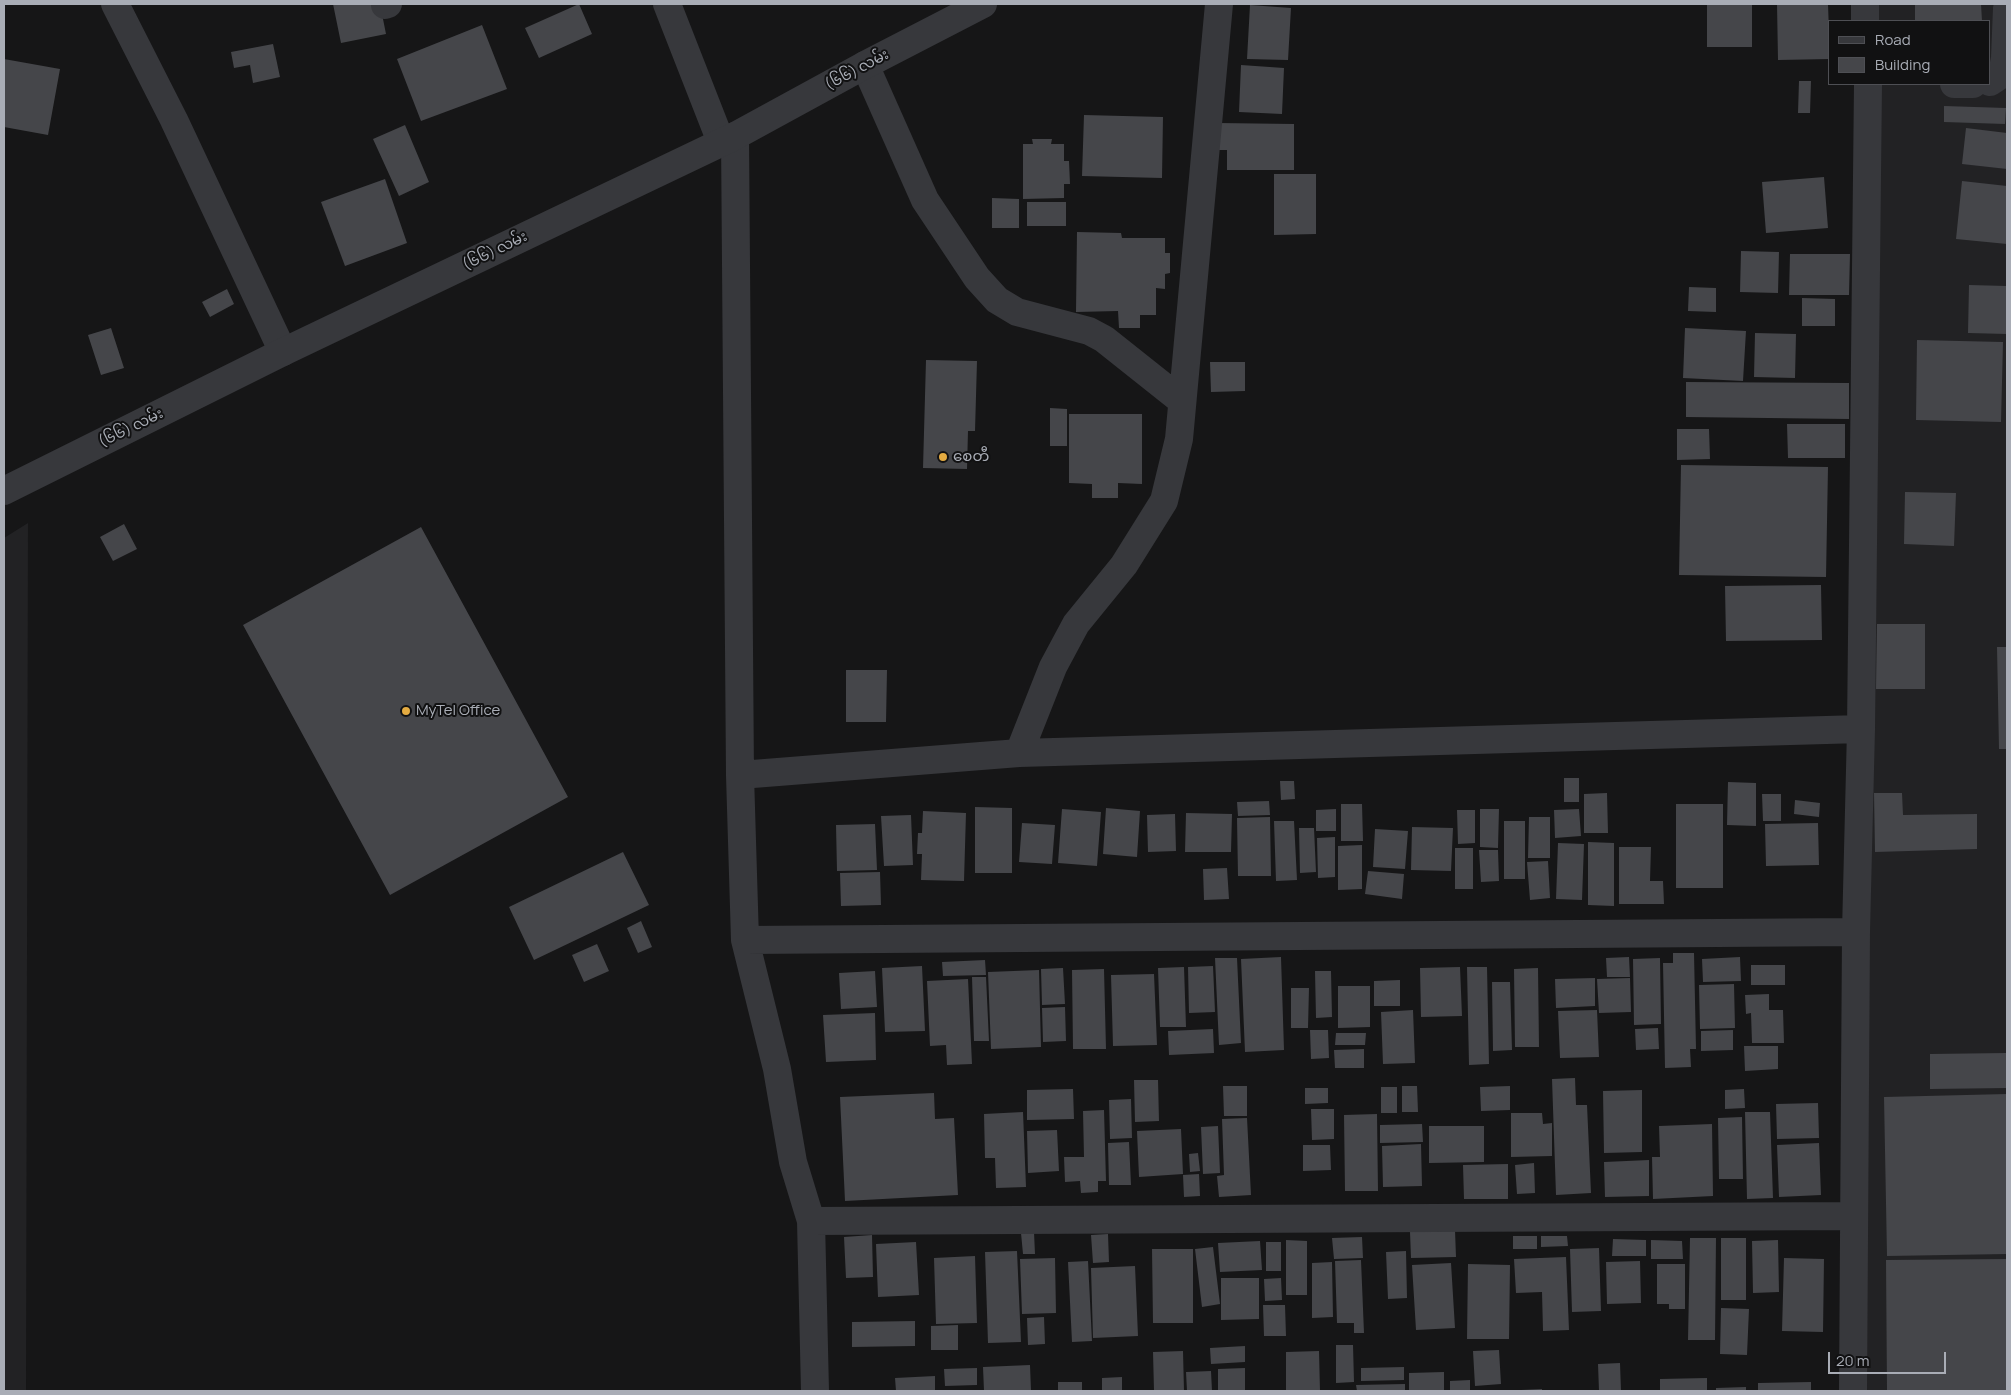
<!DOCTYPE html>
<meta charset="utf-8">
<style>
body{margin:0}
#map{position:relative;width:2011px;height:1395px;overflow:hidden;background:#161617;font-family:Manrope,sans-serif}
canvas{display:block}
.frame{position:absolute;inset:0;border:5px solid #a9adb6;pointer-events:none}
.legend{position:absolute;left:1828px;top:20px;width:162px;height:65px;box-sizing:border-box;background:#111112;border:1px solid #4e4f54;margin:0;padding:6px 9px;list-style:none;font-size:15px;color:#a9adb6}
.legend li{display:flex;align-items:center;gap:10px;height:25px}
.legend b{width:25px;border:1px solid #4e4f54}
.scale{position:absolute;left:1828px;top:1352px;width:118px;height:22px;box-sizing:border-box;border:2px solid #a9adb6;border-top:0;padding-left:6px;font-size:15px;line-height:18px;white-space:nowrap;color:#a9adb6;-webkit-text-stroke:4px #111112;paint-order:stroke}
</style>
<div id="map">
<canvas width="2011" height="1395"></canvas>
<div class="frame"></div>
<ul class="legend">
<li><b style="height:6px;background:#37383c"></b>Road</li>
<li><b style="height:14px;background:#45464a"></b>Building</li>
</ul>
<div class="scale">20 m</div>
</div>
<script>
const ctx = document.querySelector('canvas').getContext('2d');
ctx.lineJoin = 'round';
function paint(path, color) {
  ctx.fillStyle = color;
  ctx.fill(path, 'evenodd');
}
function stroke(path, color, width, dash) {
  ctx.strokeStyle = color;
  ctx.lineWidth = width;
  ctx.lineCap = dash ? 'butt' : 'round';
  ctx.setLineDash(dash || []);
  ctx.stroke(path);
}
function label(font, color, halo, rows, align = 'center') {
  ctx.font = font + ' Manrope,"Noto Sans Myanmar",sans-serif';
  ctx.lineWidth = 4;
  ctx.setLineDash([]);
  ctx.textBaseline = 'middle';
  ctx.strokeStyle = halo;
  ctx.fillStyle = color;
  for (const [text, x, y, turn = 0] of rows) {
    ctx.save();
    ctx.translate(x, y);
    ctx.rotate((+turn || 0) * Math.PI / 180);
    ctx.textAlign = isNaN(turn) ? turn : align;
    if (halo) ctx.strokeText(text, 0, 0);
    ctx.fillText(text, 0, 0);
    ctx.restore();
  }
}
paint(new Path2D(`
 M1855,4H2007V1391H1864L1856,84H1990V21H1855Z
 M28,523L26,1391H4V538Z`), '#222224');
paint(new Path2D(`
 M333,4H380L386,34L341,43Z
 M579,4L592,34L539,58L525,28Z
 M1707,4H1752V47H1707Z
 M1777,4H1828L1830,59L1778,60Z
 M1915,4H1981L1982,21H1915Z
 M1250,5L1291,8L1288,60L1247,59Z
 M482,25L507,89L421,121L397,59Z
 M273,44L280,77L253,83L250,65L234,68L231,52Z
 M4,59L60,69L48,135L4,127Z
 M1241,65L1284,68L1282,114L1239,112Z
 M1799,81H1811L1810,113H1798Z
 M1944,106L2006,108L2005,124L1944,122Z
 M1084,115L1163,117L1162,178L1082,176Z
 M1218,123L1294,124V170H1227V150H1217Z
 M405,125L429,182L399,196L373,139Z
 M1966,128L2007,133V169L1962,164Z
 M1032,139H1052L1051,144H1064V161H1069L1070,184H1064V198L1023,199V144H1033Z
 M1274,174H1316V234L1274,235Z
 M1824,177L1828,228L1766,233L1762,182Z
 M385,179L407,243L345,266L321,202Z
 M1962,181L2007,186V244L1956,239Z
 M992,198L1019,199V228H992Z
 M1027,202H1066V226H1027Z
 M1077,232L1121,233L1122,238H1165V253H1170V273L1165,274V289L1156,288V315H1140V328H1119L1118,311L1076,312Z
 M1741,251L1779,252L1778,293L1740,292Z
 M1790,254H1850L1849,295H1789Z
 M1969,285L2007,286V334L1968,333Z
 M1689,287L1716,288V312L1688,311Z
 M227,289L234,304L210,317L202,302Z
 M1802,298L1835,299V326H1802Z
 M111,328L124,368L101,375L88,335Z
 M1685,328L1746,331L1743,381L1683,378Z
 M1755,333L1796,334L1795,378L1754,377Z
 M1917,340L2003,342L2001,422L1916,420Z
 M926,360L977,361L975,431H968L967,469L923,468Z
 M1210,362H1245V391L1211,392Z
 M1686,382L1849,383V419L1686,417Z
 M1050,408L1067,409V446H1050Z
 M1069,414H1142V484L1118,483V498H1092V484L1069,483Z
 M1787,424H1845V458H1788Z
 M1677,429H1709L1710,459L1677,460Z
 M1681,465L1828,467L1826,577L1679,575Z
 M1905,492L1956,493L1954,546L1904,544Z
 M124,524L137,549L113,561L100,537Z
 M421,527L568,797L390,895L243,625Z
 M1821,585L1822,640L1726,641L1725,586Z
 M1877,624H1925V689H1876Z
 M1997,647H2007V749H1999Z
 M846,670H887L886,722H846Z
 M1564,778H1579V802H1564Z
 M1280,781H1294L1295,799L1281,800Z
 M1728,782L1756,783V826L1727,825Z
 M1607,793L1608,833H1584V794Z
 M1874,793H1902L1903,815L1977,814V849L1875,852Z
 M1762,794H1781V821H1763Z
 M1795,800L1820,803L1819,817L1794,814Z
 M1269,801L1270,815L1238,816L1237,802Z
 M1341,804H1362L1363,841H1341Z
 M1676,804H1723V888H1676Z
 M975,807L1012,808V873H975Z
 M1106,808L1140,811L1137,857L1103,854Z
 M1062,809L1101,812L1097,866L1058,863Z
 M1336,809V831H1316V810Z
 M1480,809H1499L1498,848L1480,847Z
 M1579,809L1581,836L1555,838L1554,810Z
 M1457,810H1475V843L1458,844Z
 M923,811L966,813L964,881L921,880L922,854H917L918,833H922Z
 M1186,813L1232,814L1231,852H1185Z
 M1175,814L1176,851L1148,852L1147,815Z
 M911,815L913,865L884,866L881,816Z
 M1270,817L1271,876H1238L1237,818Z
 M1529,817H1550V858H1528Z
 M1274,821H1294L1297,880L1276,881Z
 M1504,821H1525V879H1504Z
 M1022,823L1055,825L1052,864L1019,862Z
 M1818,823L1819,865L1766,866L1765,824Z
 M875,824L877,870L837,871L836,825Z
 M1412,827L1453,828L1451,871L1411,870Z
 M1299,828H1314L1316,872L1300,873Z
 M1375,829L1408,831L1405,869L1373,867Z
 M1335,837V877L1318,878L1317,838Z
 M1588,842L1614,843V906L1588,905Z
 M1558,843L1584,844L1582,900L1556,899Z
 M1362,845V889L1338,890V846Z
 M1619,847H1651L1650,881H1663L1664,904H1619Z
 M1455,848H1473V889H1455Z
 M1479,850H1498L1499,881L1481,882Z
 M623,852L649,905L534,960L509,907Z
 M1548,861L1550,898L1530,900L1527,862Z
 M1227,868L1229,899L1204,900L1203,869Z
 M1368,871L1404,874L1402,899L1365,894Z
 M880,872L881,905L841,906L840,873Z
 M641,921L652,947L638,953L627,928Z
 M597,944L609,971L584,982L572,955Z
 M1673,953H1694L1696,1049H1690L1691,1067L1665,1068L1663,963H1673Z
 M1281,957L1284,1050L1245,1052L1241,959Z
 M1629,957L1630,977H1607L1606,958Z
 M1740,957L1741,981L1703,982L1702,959Z
 M1215,958H1237L1241,1043L1219,1045Z
 M1660,958L1661,1024L1634,1025L1633,959Z
 M985,960L986,975L943,976L942,962Z
 M1751,965H1785V985H1751Z
 M922,966L925,1031L885,1032L882,968Z
 M1213,966L1215,1012L1189,1013L1188,967Z
 M1184,967L1186,1027H1160L1158,968Z
 M1460,967L1462,1016L1421,1017L1420,968Z
 M1467,967H1487L1489,1064L1469,1065Z
 M1063,968L1065,1004L1042,1005L1041,969Z
 M1538,968L1539,1047H1515L1514,969Z
 M1104,969L1106,1049H1073L1072,970Z
 M1039,970L1041,1047L991,1049L988,972Z
 M875,971L877,1007L841,1009L839,973Z
 M1315,971H1331L1332,1017L1316,1018Z
 M1154,974L1157,1045L1113,1046L1111,975Z
 M972,977H986L989,1041H974Z
 M1595,978V1006L1556,1008L1555,979Z
 M1630,978L1631,1012L1599,1013L1597,979Z
 M968,979L972,1064L947,1065L946,1045L930,1046L927,981Z
 M1400,980V1006H1374V981Z
 M1492,982H1510L1512,1050L1493,1051Z
 M1734,984L1735,1028L1700,1029L1699,985Z
 M1338,986H1370V1027L1338,1028Z
 M1291,988H1309L1308,1028H1291Z
 M1769,994V1010H1783L1784,1043H1752L1751,1013L1746,1014L1745,995Z
 M1065,1007L1066,1041L1043,1042L1042,1008Z
 M1413,1010L1415,1063L1383,1064L1381,1012Z
 M1597,1010L1599,1057L1560,1058L1558,1011Z
 M875,1013L876,1060L826,1062L823,1015Z
 M1658,1028L1659,1049L1636,1050L1635,1029Z
 M1213,1029L1214,1053L1169,1055L1168,1031Z
 M1310,1030H1328L1329,1058L1311,1059Z
 M1733,1030V1050L1701,1051V1031Z
 M1336,1033H1366L1365,1045H1335Z
 M1744,1046H1778V1069L1745,1071Z
 M1364,1049V1068H1335L1334,1050Z
 M2007,1053V1088L1930,1089V1054Z
 M1575,1078L1576,1105H1587L1591,1193L1556,1195L1552,1079Z
 M1134,1080H1158L1159,1121L1135,1122Z
 M1223,1086H1247V1116H1224Z
 M1402,1086H1417L1418,1112H1402Z
 M1510,1086V1110L1481,1111L1480,1087Z
 M1381,1087H1397V1113H1381Z
 M1305,1088H1328V1103L1305,1104Z
 M1073,1089L1074,1119L1027,1120V1090Z
 M1744,1089L1745,1108L1725,1109V1090Z
 M1642,1090V1152L1604,1153L1603,1091Z
 M934,1093L935,1119L954,1118L958,1195L845,1201L840,1097Z
 M2007,1094V1254L1887,1256L1884,1097Z
 M1131,1099L1132,1138L1110,1139L1109,1100Z
 M1818,1103L1819,1138L1777,1139L1776,1104Z
 M1311,1109H1334V1139L1312,1140Z
 M1104,1110L1106,1181H1098V1192L1081,1193L1080,1181L1065,1182L1064,1157H1084L1083,1111Z
 M1023,1112L1026,1187L996,1188L995,1158H985L984,1114Z
 M1745,1112H1770L1773,1198L1747,1199Z
 M1511,1113H1542L1543,1124L1552,1123V1156L1511,1157Z
 M1377,1114L1378,1191H1345L1344,1115Z
 M1742,1117L1743,1179H1719L1718,1118Z
 M1247,1118L1251,1195L1219,1197L1217,1176L1224,1175L1222,1119Z
 M1422,1124L1423,1142L1380,1143V1125Z
 M1712,1124L1713,1196L1653,1199L1652,1157H1660L1659,1126Z
 M1218,1126L1220,1173L1203,1174L1201,1127Z
 M1429,1126H1484V1162L1429,1163Z
 M1181,1129L1183,1174L1139,1177L1137,1131Z
 M1057,1130L1059,1171L1028,1173L1027,1131Z
 M1129,1142L1131,1185H1109L1108,1143Z
 M1819,1143L1821,1195L1779,1197L1777,1145Z
 M1421,1144L1422,1186L1383,1187L1382,1146Z
 M1303,1145H1330L1331,1170L1303,1171Z
 M1198,1153L1200,1171L1190,1172L1189,1154Z
 M1649,1160V1196L1605,1197L1604,1162Z
 M1534,1163L1535,1193L1517,1194L1515,1165Z
 M1508,1164V1199H1464L1463,1165Z
 M1199,1174L1200,1196L1184,1197L1183,1175Z
 M1455,1230L1456,1257L1411,1258L1410,1232Z
 M1034,1232L1035,1254H1023L1021,1233Z
 M1108,1234L1109,1262L1093,1263L1091,1235Z
 M872,1235L873,1277L846,1278L844,1237Z
 M1513,1236H1537V1249H1513Z
 M1541,1236H1567L1568,1246L1541,1247Z
 M1362,1237L1363,1258L1334,1259L1332,1238Z
 M1690,1238H1716L1715,1340H1688Z
 M1721,1238H1746V1300H1721Z
 M1613,1239L1646,1240V1256H1612Z
 M1286,1240L1307,1241V1295H1286Z
 M1651,1240L1682,1241L1683,1259H1651Z
 M1778,1240L1779,1292L1753,1293L1752,1241Z
 M1260,1241L1262,1270L1220,1272L1218,1243Z
 M916,1242L919,1295L878,1297L876,1244Z
 M1266,1242H1281V1271H1266Z
 M1213,1247L1220,1304L1202,1307L1195,1249Z
 M1599,1248L1601,1311L1572,1312L1570,1249Z
 M1152,1249H1193V1323H1153Z
 M1017,1251L1021,1342L988,1343L985,1252Z
 M1406,1251L1407,1298L1388,1299L1386,1252Z
 M975,1256L977,1323L936,1324L934,1258Z
 M1566,1257L1569,1330L1543,1331L1542,1292L1516,1293L1514,1259Z
 M1055,1258L1056,1313L1022,1314L1020,1259Z
 M1784,1258L1824,1259L1823,1332L1782,1331Z
 M2007,1259V1391H1887L1886,1260Z
 M1361,1260L1364,1333H1354V1323H1337L1335,1261Z
 M1088,1261L1092,1341L1072,1342L1068,1262Z
 M1640,1261L1641,1303L1607,1304L1606,1262Z
 M1332,1262L1333,1317L1312,1318V1263Z
 M1451,1263L1455,1328L1416,1330L1412,1265Z
 M1468,1264L1510,1265L1509,1339H1467Z
 M1657,1264H1685V1309H1669V1304H1657Z
 M1135,1266L1138,1336L1093,1338L1091,1268Z
 M1221,1278H1259V1319L1221,1320Z
 M1281,1278L1282,1300L1265,1301L1264,1279Z
 M1263,1305H1285L1286,1336H1264Z
 M1721,1308L1749,1309L1747,1355L1720,1354Z
 M1044,1317L1045,1344L1028,1345L1027,1318Z
 M915,1321V1346L852,1347V1322Z
 M958,1325V1350H931V1326Z
 M1336,1345H1353L1354,1382L1336,1383Z
 M1245,1346V1362L1211,1364L1210,1348Z
 M1499,1350L1501,1384L1475,1386L1473,1351Z
 M1183,1351L1184,1391H1154L1153,1352Z
 M1319,1351L1320,1391H1286V1352Z
 M1620,1363L1621,1391H1599L1598,1364Z
 M1030,1365L1031,1391H984L983,1367Z
 M1404,1367V1380L1361,1381V1368Z
 M977,1368V1385L945,1386L944,1369Z
 M1245,1368V1391H1218V1369Z
 M1211,1371L1212,1391H1187L1186,1372Z
 M1444,1372V1391H1409V1373Z
 M935,1376V1391H896L895,1378Z
 M1122,1377V1391H1102V1378Z
 M1707,1378V1391H1660V1379Z
 M1470,1380V1391H1450V1381Z
 M1058,1382H1082V1391H1058Z
 M1811,1382V1391H1758V1383Z
 M1405,1384V1391H1357L1356,1385Z
 M1746,1387V1391H1716V1388Z
 M1542,1389V1391H1521V1390Z`), '#45464a');
stroke(new Path2D(`
 M115,4L174,120L283,352
 M667,4L721,142
 M1865,4V21
 M385,5L388,4
 M865,65L925,200L977,278L997,300L1017,312L1089,331L1104,339L1182,401
 M1990,82L2002,74L2005,58L2007,8
 M1954,84H1973
 M735,136L740,775L745,940L777,1069L793,1162L811,1221L815,1391
 M1019,753L1053,667L1076,624L1124,565L1164,501L1179,439L1219,4
 M740,775L1019,753L1861,729
 M745,940L1856,932
 M811,1221L1853,1216
 M1853,1391L1856,932L1861,729L1868,84`), '#37383c', 28);
stroke(new Path2D(`
 M4,491L283,352L735,136L865,65L983,4`), '#37383c', 28);
for (const [x, y, r, color] of [
 [943,457,5,"#e4ab41"],
 [406,711,5,"#e4ab41"]
]) {
  const dot = new Path2D();
  dot.arc(x, y, r, 0, 2 * Math.PI);
  ctx.fillStyle = color;
  ctx.fill(dot);
  stroke(dot, '#111112', 2);
}
label('15px', '#a9adb6', '#111112', [
 ["(၆၆) လမ်း",857,70,-28],
 ["(၆၆) လမ်း",495,251,-26],
 ["(၆၆) လမ်း",131,428,-26]
]);
label('15px', '#a9adb6', '#111112', [
 ["စေတီ",953,457],
 ["MyTel Office",416,711]
], 'left');
</script>
